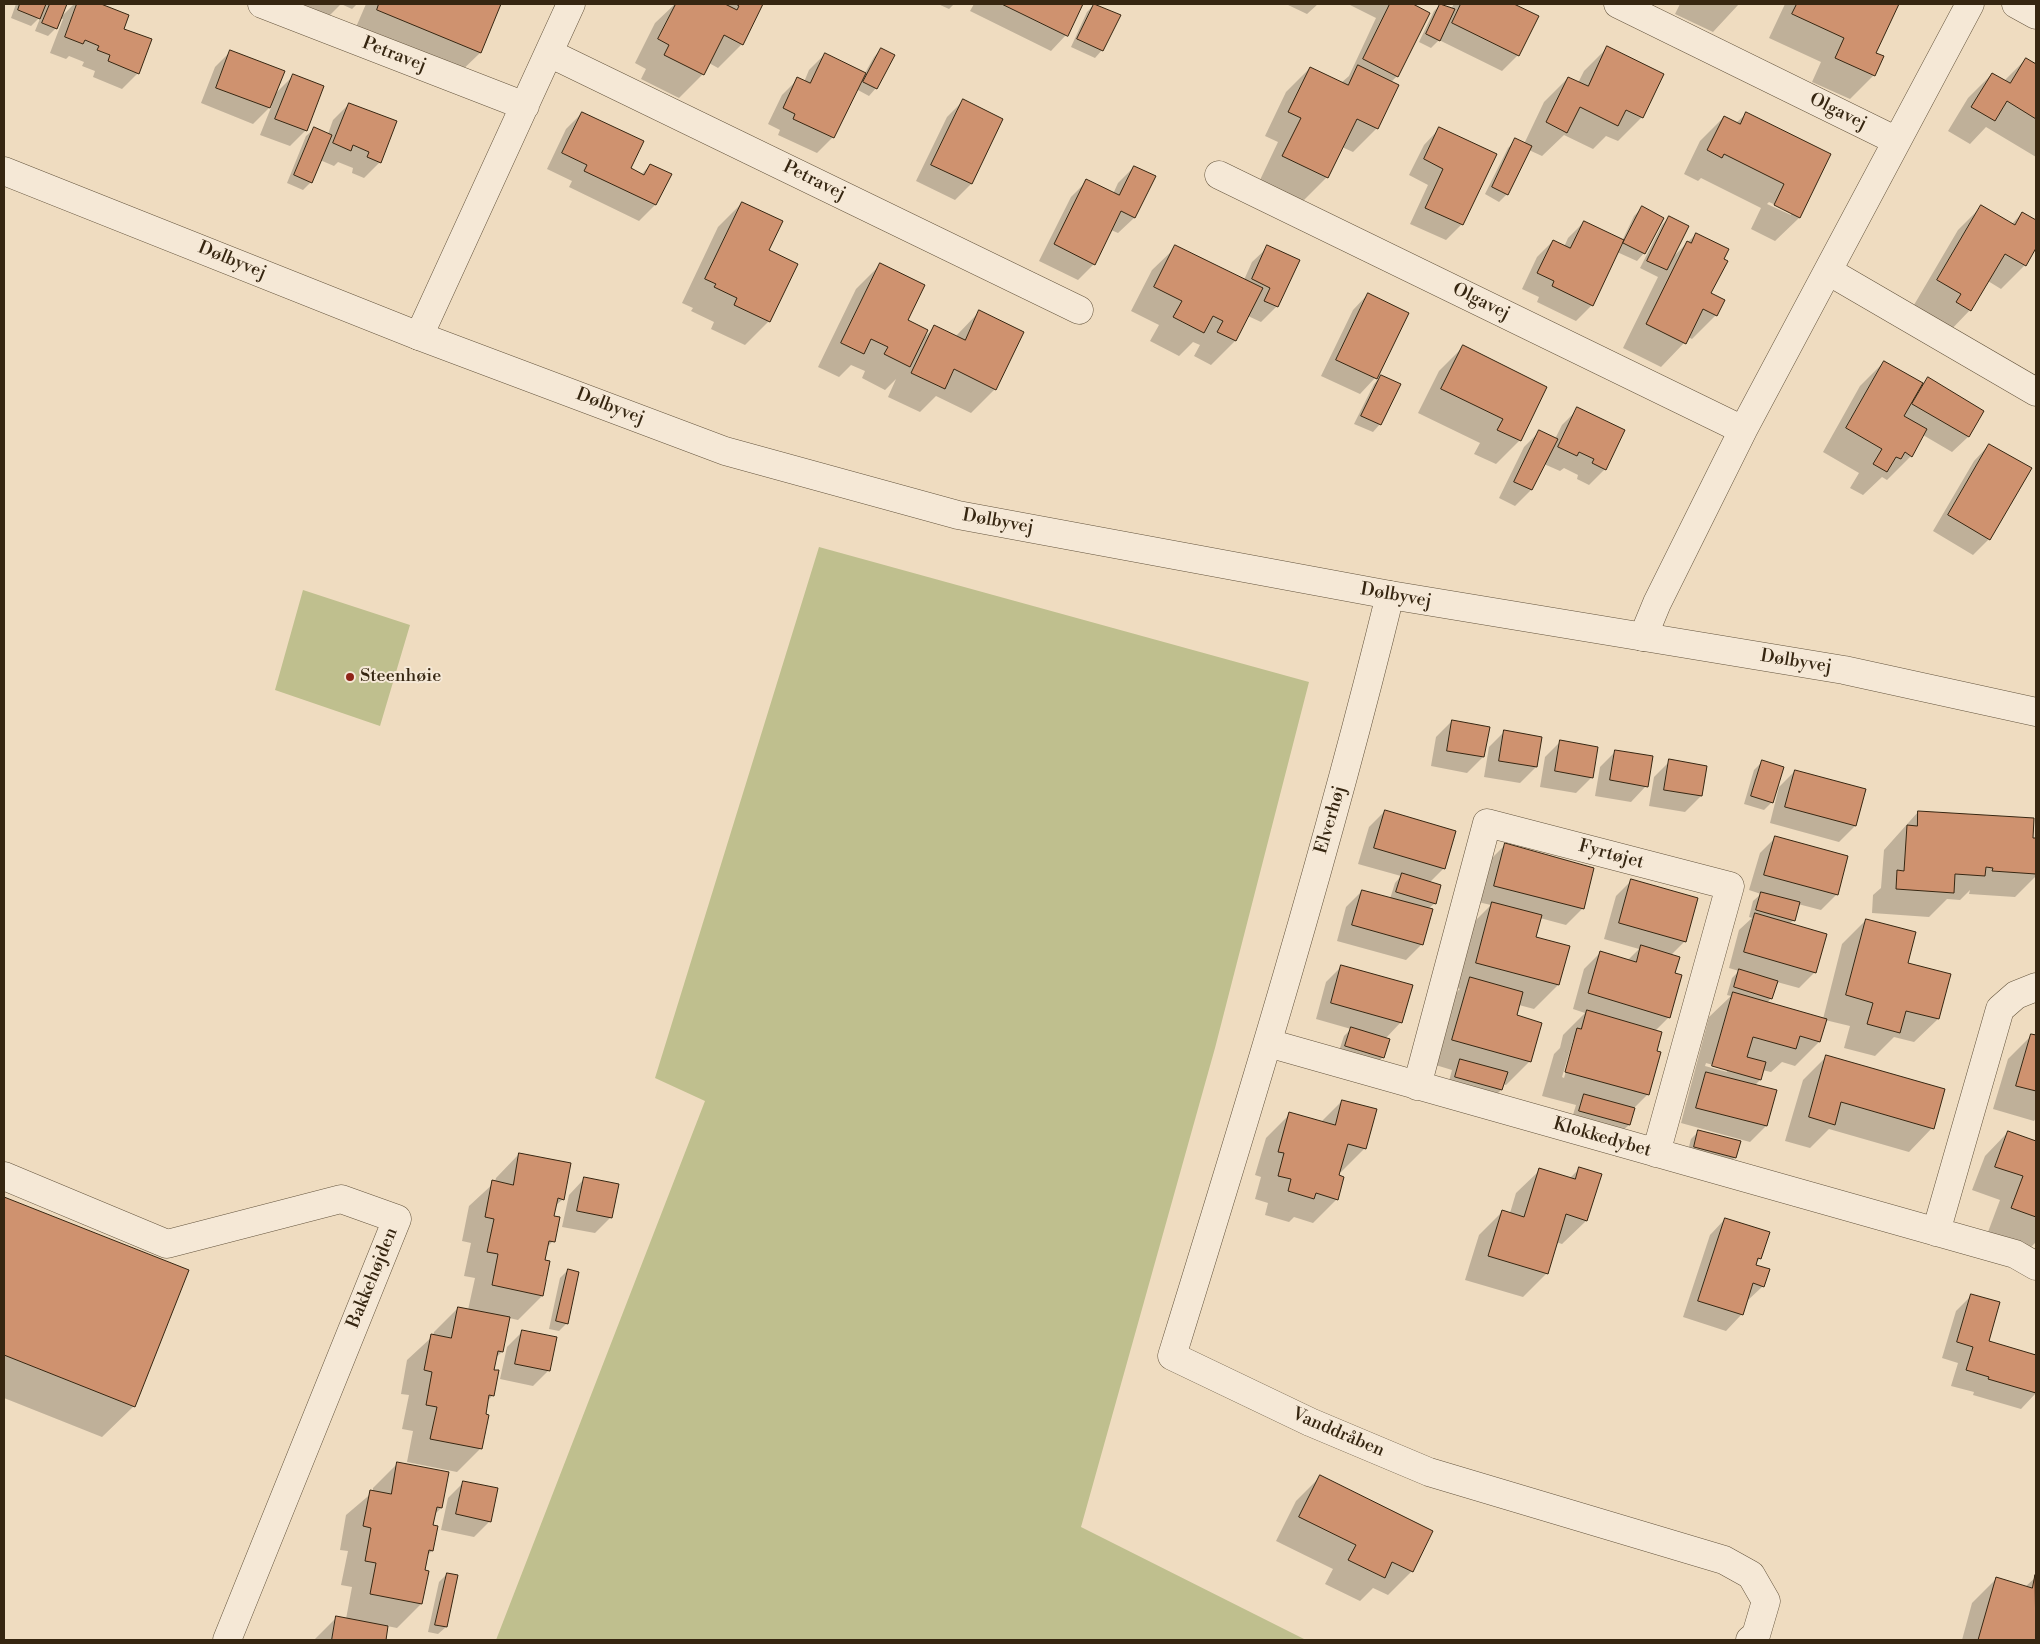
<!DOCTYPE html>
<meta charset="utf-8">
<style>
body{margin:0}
#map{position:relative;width:2040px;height:1644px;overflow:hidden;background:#efdcc0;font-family:"Libre Bodoni",serif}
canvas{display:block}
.frame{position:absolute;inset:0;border:5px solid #362611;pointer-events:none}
</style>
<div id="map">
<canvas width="2040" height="1644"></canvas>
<div class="frame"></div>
</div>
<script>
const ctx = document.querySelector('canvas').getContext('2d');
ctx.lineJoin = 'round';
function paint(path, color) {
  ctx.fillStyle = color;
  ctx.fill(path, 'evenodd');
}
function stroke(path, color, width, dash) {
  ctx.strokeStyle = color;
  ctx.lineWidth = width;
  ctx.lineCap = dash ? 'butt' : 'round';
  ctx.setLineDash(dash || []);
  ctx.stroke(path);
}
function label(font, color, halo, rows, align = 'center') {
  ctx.font = font + ' "Libre Bodoni",serif';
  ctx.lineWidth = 4;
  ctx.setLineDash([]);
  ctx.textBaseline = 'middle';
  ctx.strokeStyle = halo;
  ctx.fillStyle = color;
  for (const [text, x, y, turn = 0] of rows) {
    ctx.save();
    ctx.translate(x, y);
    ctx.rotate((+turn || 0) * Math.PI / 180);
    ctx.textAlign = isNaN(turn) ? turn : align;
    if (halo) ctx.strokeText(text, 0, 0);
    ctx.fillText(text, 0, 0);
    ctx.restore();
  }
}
paint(new Path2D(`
 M819,547L1309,682L1215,1048L1081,1527L1306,1640H496L705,1101L655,1078Z
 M303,590L410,625L380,726L275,690Z`), '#bfbf8e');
paint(new Path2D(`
 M16,4H66L61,17L74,4H97L127,15L122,29L138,73L122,89L93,77L95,71L82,66L84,62L69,56L66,59L50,53L63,19L60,18L56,28L48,36L35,31L41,16L31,26L11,18Z
 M283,4H357L352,9L341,4L322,23Z
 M366,4H500L480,53L456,76L353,34Z
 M675,4H762L742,44L718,68L709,63L703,74L679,98L641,79L646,69L635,63L655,23Z
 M938,4H954L949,9Z
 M974,4H1082L1066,35L1051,51L970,11Z
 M1095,4L1102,50L1095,58L1071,47L1087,12Z
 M1286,4H1318L1307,14Z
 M1348,4H1410L1429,13L1397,76L1391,82L1377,128L1353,152L1342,147L1327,177L1303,201L1260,180L1278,142L1265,136L1286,92L1310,68L1341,83L1349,76L1376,18Z
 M1441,4L1451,9L1454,4H1511L1537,16L1518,55L1502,71L1439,40L1431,48L1419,42L1434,11Z
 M1680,4H1739L1713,32L1675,14Z
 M1785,4H1898L1874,53V75L1850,99L1812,82L1821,62L1769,38Z
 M1608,47L1642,117L1618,141L1606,136L1593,149L1564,135L1542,156L1529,150L1507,194L1499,202L1485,194L1508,148L1516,140L1524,144L1544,102L1568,78L1578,83L1584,71Z
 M881,49L876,88L869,96L856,89L833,137L817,153L778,135L780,130L768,124L782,95L798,79L804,82L809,70L825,54L865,73L874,57Z
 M231,51L274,95L293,76L306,130L290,146L260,135L272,105L253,124L201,103L215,67Z
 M2026,59L2036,65V157L1986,127L1970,144L1948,131L1968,98L1992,74L2004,81Z
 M963,101L1002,119L971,184L955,200L916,181L947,117Z
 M349,104L380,162L364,178L352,173L353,168L338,162L334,166L320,160L311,182L303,190L287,183L306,136L314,129L328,134L333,120Z
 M582,113L629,169L641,175L650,165L670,174L655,205L639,221L569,187L572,181L547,169L566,129Z
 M1746,114L1829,155L1799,218L1775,241L1751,229L1761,208L1701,178L1698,181L1684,174L1700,141L1724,117L1736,123ZM1769,202L1791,212V215L1767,204Z
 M1439,129L1495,155L1462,224L1446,240L1410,224L1428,185L1409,175L1424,145Z
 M1134,167L1154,177L1134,218L1118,233L1111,230L1094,264L1078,280L1039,261L1071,197L1087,181L1113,194L1118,183Z
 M742,203L768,251L769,321L745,345L711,329L714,322L691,311L693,308L682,303L718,227Z
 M1982,206L2012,224L2022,213L2036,222V246L2025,265L2001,289L1988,281L1970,310L1947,334L1933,326L1938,319L1914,305L1958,230Z
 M1642,208L1644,253L1637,261L1617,252L1592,305L1576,321L1537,302L1539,297L1522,289L1537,257L1553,241L1564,247L1568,238L1584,222L1622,241L1634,216Z
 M1669,217L1672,258L1696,234L1716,315L1692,339L1688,337L1684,343L1661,367L1623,348L1658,277L1640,268L1662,225Z
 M1176,247L1244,280L1252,262L1268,247L1277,306L1261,322L1248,316L1235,341L1211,365L1194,356L1200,345L1193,342L1179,356L1150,341L1159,325L1131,311L1152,270Z
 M880,265L906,321L924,338L934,327L956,336L979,312L995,389L971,413L936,396L920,412L888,397L896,379L885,390L862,378L865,371L851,365L839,377L818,367L856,289Z
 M1368,294L1375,378L1360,394L1321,376L1353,310Z
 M1463,347L1546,388L1520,440L1496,464L1474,454L1480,443L1418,413L1439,371Z
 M1884,362L1922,384L1928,379L1983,411L1968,437L1952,452L1923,435L1911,456L1887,480L1882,477L1863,495L1850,488L1859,473L1823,452L1860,386Z
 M1381,376L1380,424L1373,432L1354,424L1374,384Z
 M1578,409L1605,469L1589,485L1577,479L1578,475L1564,468L1560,471L1544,464L1531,490L1515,506L1499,498L1524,447L1540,431L1555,439L1562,425Z
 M1989,445V539L1973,555L1933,531L1974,461Z
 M1452,721L1483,757L1467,773L1431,766L1436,737Z
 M1505,731L1541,738L1536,767L1520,783L1484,777L1489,747Z
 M1561,741L1592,777L1576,793L1540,787L1545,757Z
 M1616,751L1646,786L1631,802L1595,796L1600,767Z
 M1670,761L1701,796L1685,812L1649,806L1654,777Z
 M1762,762L1772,802L1764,810L1744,804L1754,770Z
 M1795,771L1855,826L1839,842L1770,823L1779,787Z
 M1385,811L1444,868L1429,883L1435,903L1428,909L1422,944L1406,960L1337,941L1346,907L1362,891L1390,899L1395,883L1401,876L1358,864L1369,827Z
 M1918,812L2036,839V876L2015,897L1969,894L1970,890L1960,900L1947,899L1929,917L1872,913L1873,895L1881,888L1884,850Z
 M1776,837L1837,894L1821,910L1798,904L1794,920L1789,924L1815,972L1799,988L1777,982L1771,998L1767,1003L1823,1019L1842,944L1866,920L1906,964L1938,1019L1914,1042L1894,1037L1875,1056L1844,1048L1850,1026L1825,1020L1819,1042L1795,1066L1782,1062L1771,1072L1762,1070L1760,1080L1754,1086L1766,1126L1750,1142L1681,1123L1709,1017L1731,996L1727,995L1732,978L1739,971L1729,968L1739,930L1752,918L1749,917L1753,901L1761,894L1749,890L1760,853ZM1706,1063L1727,1069V1072L1705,1066Z
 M1505,845L1593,868L1582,909L1566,925L1540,918L1535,938L1568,947L1558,985L1534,1009L1519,1005L1515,1016L1530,1061L1506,1085L1503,1084L1501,1090L1494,1097L1448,1085L1452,1070L1429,1063L1446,1002L1460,989L1453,987L1469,927L1491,905L1478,902L1489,861Z
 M1632,880L1685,941L1671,955L1674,974L1669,1017L1655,1031V1052L1659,1053L1647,1095L1633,1109L1629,1125L1621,1132L1572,1118L1576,1105L1542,1096L1554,1054L1560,1048L1563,1035L1585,1013L1573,1009L1584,969L1600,953L1627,961L1639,949L1604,939L1616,896ZM1574,1037H1576L1564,1078L1562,1077Z
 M1342,966L1401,1022L1385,1039L1383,1057L1375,1065L1338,1054L1344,1036L1351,1029L1316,1019L1326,982Z
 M2032,1035L2036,1036V1118L2034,1121L1993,1109L2008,1059Z
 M1827,1056L1932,1128L1909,1152L1829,1129L1810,1148L1785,1141L1803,1080Z
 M1342,1101L1365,1148L1341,1172H1339L1337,1199L1313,1223L1294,1217L1289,1222L1265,1215L1268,1203L1255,1199L1261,1177L1255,1175L1266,1138L1290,1114L1321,1122Z
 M1699,1131L1735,1157L1727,1165L1687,1154L1691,1139Z
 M2008,1132L2036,1142V1242L2031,1247L1988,1232L2000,1200L1972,1190L1985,1156Z
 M519,1154L563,1199L554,1207L553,1241L546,1248L542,1296L518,1320L509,1318L502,1352L495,1358L493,1395L487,1401L481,1448L457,1472L407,1462L413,1431L402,1429L409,1395L401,1394L407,1360L433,1336L434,1332L458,1308L468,1310L475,1278L464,1276L471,1243L462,1241L469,1206L495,1182L496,1178Z
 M1580,1168L1586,1221L1562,1244L1556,1242L1547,1273L1523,1297L1465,1280L1479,1235L1503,1211L1510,1213L1516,1193L1540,1170L1569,1179Z
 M584,1179L611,1217L595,1233L562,1227L569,1195Z
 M4,1198L187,1271L134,1406L102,1437L4,1398Z
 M1725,1219L1760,1258L1755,1264L1763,1286L1746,1302L1741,1315L1726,1331L1683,1317L1710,1235Z
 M568,1270L567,1323L559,1331L549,1329L560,1278Z
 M1972,1295L1988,1342L2036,1356V1393L2021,1409L1973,1395L1974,1392L1951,1386L1958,1363L1942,1358L1956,1311Z
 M523,1331L549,1370L533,1386L500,1379L507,1347Z
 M397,1464L441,1508L434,1515L432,1551L426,1556L421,1604L397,1628L387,1626L384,1640H314L337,1617L346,1619L352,1587L341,1585L348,1551L340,1550L346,1515L373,1492V1488Z
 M1320,1477L1431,1531L1412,1571L1388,1595L1373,1588L1360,1601L1325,1584L1333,1569L1276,1541L1296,1501Z
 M464,1482L490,1521L474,1537L441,1530L448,1498Z
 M447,1574L446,1627L438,1634L428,1632L439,1582Z
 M2036,1577V1640H1962L1972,1603L1996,1579L2025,1587Z`), '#0003');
const building = new Path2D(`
 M20,4H46L40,19L18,10Z
 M50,4H67L57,29L42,23Z
 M77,4H101L129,15L124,29L152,39L139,74L108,61L110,55L97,50L99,46L85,40L83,44L65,37Z
 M379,4H501L481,53L377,10Z
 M676,4H725L737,10L739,6L736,4H763L743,45L724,35L704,75L664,55L669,45L658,39Z
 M1002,4H1083L1068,36Z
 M1094,4L1121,15L1103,51L1077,39Z
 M1390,4H1413L1430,13L1398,77L1363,59Z
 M1440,4L1455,9L1440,41L1426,34Z
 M1461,4H1514L1539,16L1519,56L1452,23Z
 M1797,4H1899L1876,53L1884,56L1875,76L1835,58L1844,38L1792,14Z
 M1607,46L1664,74L1643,118L1626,110L1618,126L1580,107L1567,133L1546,122L1568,77L1588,86Z
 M881,48L895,55L877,89L863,82Z
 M230,50L285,71L270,108L216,88Z
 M825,53L866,73L834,138L793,119L795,114L783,108L797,77L810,83Z
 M2026,58L2036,64V119L2007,101L1995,121L1971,107L1992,73L2010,83Z
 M1358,65L1399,85L1378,129L1357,119L1328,178L1282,156L1301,118L1288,112L1310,67L1348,85Z
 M293,74L324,86L307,131L275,119Z
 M963,99L1003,119L972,184L931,165Z
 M349,103L397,121L381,163L367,157L369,152L353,145L351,151L333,143Z
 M582,112L644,141L631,168L644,175L650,164L672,174L656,205L584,171L587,165L562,153Z
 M1746,112L1831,154L1800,218L1774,205L1784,184L1724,154L1722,158L1707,150L1724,116L1740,124Z
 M314,127L332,135L312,183L294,175Z
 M1439,127L1497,154L1463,225L1425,208L1443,169L1424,159Z
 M1515,138L1532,146L1508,195L1492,187Z
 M1134,166L1156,176L1135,218L1121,211L1095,265L1054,244L1086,179L1119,195Z
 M742,202L783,221L769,250L798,264L770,322L734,305L737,298L714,287L716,284L705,279Z
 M1981,205L2015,225L2022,212L2036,220V248L2026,266L2005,254L1971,311L1956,302L1961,294L1937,280Z
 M1642,206L1664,218L1645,254L1623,243Z
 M1669,216L1689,226L1667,270L1647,261Z
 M1584,221L1624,240L1593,306L1552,286L1554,281L1537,273L1553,240L1570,248Z
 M1696,233L1729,249L1724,259L1728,261L1711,293L1725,300L1717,316L1703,309L1686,344L1646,324L1687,241L1691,243Z
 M1175,245L1263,288L1236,341L1217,332L1223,321L1213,316L1204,333L1173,317L1182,301L1154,287Z
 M1267,245L1300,260L1278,307L1264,301L1270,288L1252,279Z
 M880,263L925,285L908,320L928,330L910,367L884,354L888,347L871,339L864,354L841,343Z
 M1368,293L1409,313L1377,379L1336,360Z
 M979,310L1024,332L996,390L954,369L945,389L911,373L934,325L965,340Z
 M1463,345L1547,387L1521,441L1497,430L1503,419L1441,389Z
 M1884,361L1923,383L1904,416L1927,429L1912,457L1905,452L1901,459L1896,457L1887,472L1873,464L1882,449L1846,428Z
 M1381,375L1401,384L1381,425L1361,416Z
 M1928,377L1984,411L1969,437L1912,404Z
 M1577,407L1625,430L1606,470L1592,463L1594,459L1579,452L1577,456L1558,447Z
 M1539,430L1558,439L1532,490L1514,482Z
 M1989,444L2032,468L1990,540L1948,515Z
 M1452,720L1490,727L1484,757L1447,751Z
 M1504,730L1542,737L1537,767L1499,761Z
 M1560,740L1598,747L1593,778L1555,771Z
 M1615,750L1653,756L1648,787L1610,780Z
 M1669,759L1707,766L1702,796L1664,790Z
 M1762,760L1784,767L1773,803L1751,796Z
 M1795,770L1866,789L1856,826L1785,807Z
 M1385,810L1456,831L1445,869L1374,848Z
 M1918,811L2034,818L2033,838H2036V874L1992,871L1993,868L1986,867L1985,876L1955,874L1954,893L1896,889L1897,870L1904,871L1907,825L1917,826Z
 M1775,836L1848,856L1838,895L1764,875Z
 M1505,843L1594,868L1584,909L1494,886Z
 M1402,873L1441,885L1436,904L1396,892Z
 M1631,879L1698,898L1686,942L1619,923Z
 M1362,890L1433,909L1423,945L1352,925Z
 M1761,892L1800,902L1795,921L1756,910Z
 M1492,902L1542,915L1536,937L1570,946L1559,985L1476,963Z
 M1755,913L1827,934L1816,973L1744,952Z
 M1866,919L1916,932L1908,963L1951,974L1939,1019L1906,1011L1900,1033L1867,1024L1873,1003L1846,995Z
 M1641,945L1680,957L1675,973L1682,975L1670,1018L1588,993L1600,951L1636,962Z
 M1341,965L1413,985L1402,1023L1331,1003Z
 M1739,969L1778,981L1772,999L1734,987Z
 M1470,977L1523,992L1517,1015L1542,1023L1531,1062L1452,1040Z
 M1733,992L1827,1019L1820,1042L1800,1036L1796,1049L1753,1037L1747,1057L1766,1062L1761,1080L1712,1066Z
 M1587,1010L1662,1032L1657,1051L1661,1052L1649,1095L1565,1072L1577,1028L1581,1029Z
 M1351,1027L1390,1039L1384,1058L1345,1046Z
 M2031,1034L2036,1035V1091L2016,1086Z
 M1826,1055L1945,1089L1934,1129L1841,1102L1835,1125L1809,1117Z
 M1460,1059L1508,1072L1502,1090L1455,1077Z
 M1706,1072L1777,1090L1767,1126L1696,1108Z
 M1584,1094L1635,1108L1630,1125L1579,1111Z
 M1342,1100L1377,1109L1366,1149L1348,1144L1339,1175L1344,1177L1338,1200L1316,1193L1314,1199L1288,1191L1291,1179L1278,1176L1284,1153L1278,1152L1289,1112L1335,1125Z
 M1698,1130L1741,1141L1736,1158L1694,1147Z
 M2008,1131L2036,1141V1217L2011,1208L2023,1176L1995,1167Z
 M519,1153L571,1163L564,1200L558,1198L554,1216L560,1217L555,1242L549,1241L545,1260L550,1261L543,1296L492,1285L498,1254L487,1252L494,1219L485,1217L492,1180L513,1185Z
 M1579,1167L1602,1174L1587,1221L1566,1214L1548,1274L1488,1256L1502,1210L1524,1217L1539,1168L1575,1179Z
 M584,1177L619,1184L612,1218L577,1211Z
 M4,1197L189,1270L135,1407L4,1355Z
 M1725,1218L1770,1232L1761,1259L1758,1258L1756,1265L1770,1269L1764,1287L1753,1283L1743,1315L1698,1301Z
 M568,1269L579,1272L568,1324L556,1321Z
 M1971,1294L2000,1302L1989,1341L2036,1355V1393L1988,1379L1989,1377L1966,1370L1973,1347L1957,1342Z
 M458,1307L510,1317L503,1352L498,1351L494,1370H499L494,1396L489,1395L486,1414L489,1415L482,1449L430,1439L437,1407L426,1405L432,1372L424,1370L431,1334L451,1338Z
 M522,1330L557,1337L550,1371L515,1364Z
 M397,1462L449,1472L442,1508L437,1507L433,1525L438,1526L433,1551L429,1550L425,1570L429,1571L422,1604L370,1594L376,1563L365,1561L371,1528L363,1526L370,1490L391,1494Z
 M1320,1475L1433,1531L1413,1572L1392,1562L1385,1578L1348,1560L1356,1545L1299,1517Z
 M463,1481L498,1488L491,1522L456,1514Z
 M447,1573L458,1575L447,1627L435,1625Z
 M2035,1575L2036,1640H1978L1996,1577L2032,1588Z
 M336,1616L388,1626L386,1640H332Z`);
paint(building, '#cf926f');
stroke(building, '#362611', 1);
const minor = new Path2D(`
 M262,4L525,106
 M1618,4L1897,141
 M2016,4L2036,15
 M549,53L1079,310
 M1219,175L1743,430
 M1828,271L2036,392
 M419,336L571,4
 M1390,595C1327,852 1250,1104 1172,1356L1310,1422L1429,1472L1724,1560L1751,1575L1766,1601L1756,1635L1750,1640
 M1643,637L1657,603L1743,430L1970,4
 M1268,1043L2015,1254L2036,1266
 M1417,1086L1487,823L1730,886L1656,1153
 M4,1176L167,1244L341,1199L397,1219L227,1640
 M1936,1232L2000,1009L2016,995L2036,987`);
const tertiary = new Path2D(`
 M4,171L419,336L725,451L958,515L1390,595L1844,670L2036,712`);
stroke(minor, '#64543d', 29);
stroke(tertiary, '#64543d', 29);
stroke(minor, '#f5e8d6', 28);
stroke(tertiary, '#f5e8d6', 28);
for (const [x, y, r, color] of [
 [350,677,5,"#8f2418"]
]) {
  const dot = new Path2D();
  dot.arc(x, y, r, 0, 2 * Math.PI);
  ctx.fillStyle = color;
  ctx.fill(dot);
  stroke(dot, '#f5e8d6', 2);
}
label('18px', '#362611', '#f5e8d6', [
 ["Petravej",394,55,21],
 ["Olgavej",1838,112,26],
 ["Petravej",814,181,26],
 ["Dølbyvej",232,261,22],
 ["Olgavej",1481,302,26],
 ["Dølbyvej",610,407,21],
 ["Dølbyvej",998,522,10],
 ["Dølbyvej",1396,596,10],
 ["Dølbyvej",1796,662,9],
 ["Elverhøj",1331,820,-74],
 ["Fyrtøjet",1611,855,15],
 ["Klokkedybet",1602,1138,16],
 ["Bakkehøjden",373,1278,-68],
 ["Vanddråben",1338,1433,23]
]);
label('18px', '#362611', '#f5e8d6', [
 ["Steenhøie",360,677]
], 'left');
</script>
